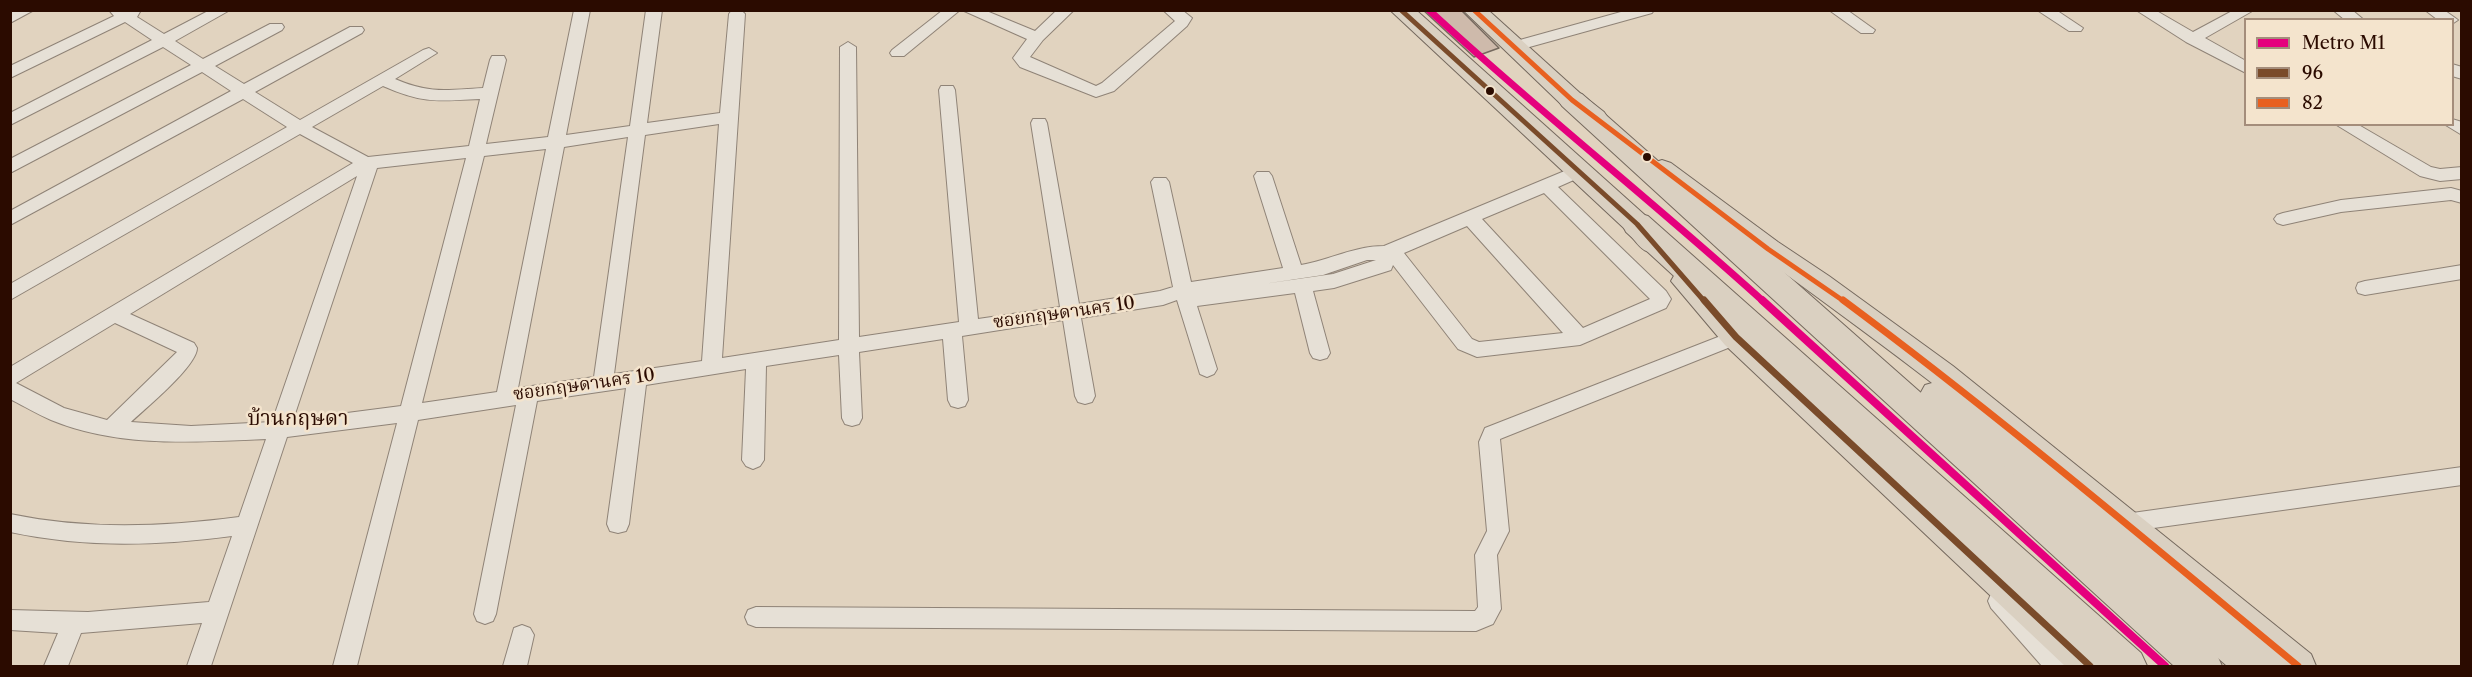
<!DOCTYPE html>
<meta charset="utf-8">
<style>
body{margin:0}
#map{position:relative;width:2472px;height:677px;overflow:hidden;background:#e1d3bf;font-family:"Libre Caslon Text",serif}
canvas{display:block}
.frame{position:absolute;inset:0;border:12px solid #2b0b00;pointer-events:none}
.legend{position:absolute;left:2244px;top:18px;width:210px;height:108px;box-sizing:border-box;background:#f4e4cd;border:2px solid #a48d7b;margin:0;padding:8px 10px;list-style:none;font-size:18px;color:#2b0b00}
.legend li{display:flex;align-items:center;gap:12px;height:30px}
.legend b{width:30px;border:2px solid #a48d7b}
</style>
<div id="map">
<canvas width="2472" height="677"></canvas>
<div class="frame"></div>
<ul class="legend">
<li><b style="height:8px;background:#e5007d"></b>Metro M1</li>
<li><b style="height:8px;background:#7a4b2a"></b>96</li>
<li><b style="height:8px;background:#e86020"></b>82</li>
</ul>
</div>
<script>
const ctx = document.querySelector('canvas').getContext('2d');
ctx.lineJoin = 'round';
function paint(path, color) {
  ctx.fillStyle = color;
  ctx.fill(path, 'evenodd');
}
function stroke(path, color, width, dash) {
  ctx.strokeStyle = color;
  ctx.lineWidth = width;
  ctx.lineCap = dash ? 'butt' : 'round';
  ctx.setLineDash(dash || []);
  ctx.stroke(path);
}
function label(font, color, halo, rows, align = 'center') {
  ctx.font = font + ' "Libre Caslon Text","Noto Serif Thai",serif';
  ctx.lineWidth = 5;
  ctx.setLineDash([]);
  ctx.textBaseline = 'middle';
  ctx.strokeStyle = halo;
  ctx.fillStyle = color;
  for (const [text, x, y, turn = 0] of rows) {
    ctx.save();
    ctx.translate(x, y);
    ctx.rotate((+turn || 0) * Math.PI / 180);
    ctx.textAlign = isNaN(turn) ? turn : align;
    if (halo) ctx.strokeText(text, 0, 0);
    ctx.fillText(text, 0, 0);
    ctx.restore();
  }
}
const building = new Path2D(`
 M1423,10H1461L1499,48L1474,57Z`);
paint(building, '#cebaab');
stroke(building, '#75695e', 1.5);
const street = new Path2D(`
 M14,10H34L10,23V12Z
 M109,10H141L137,17L164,34L210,10H230L175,41L203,59L270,24H282L284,27L282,30L215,66L244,84L350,27H362L364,30L362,33L255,92L300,120L423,50L429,48L437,53L395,79C430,94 446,90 483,88L490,60L492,56H504L506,60L486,144L548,137L574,10H590L566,135L630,126L646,10H662L647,123L720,113L729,14L732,10L742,11L745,14L722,358L839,340L840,47L848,42L856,47L859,337L959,322L939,90L941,86H953L955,90L978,319L1060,307L1031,123L1033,119H1045L1047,123L1079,304L1160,291L1173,287L1151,182L1154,178H1166L1169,182L1191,282L1283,268L1254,176L1257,172H1269L1272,176L1301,265C1329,260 1355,246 1384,246L1579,165L1585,167L1588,171L1585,175L1558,187L1666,291L1671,299L1666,308L1580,345L1477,357L1458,349L1393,265L1391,270L1334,288L1313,291L1330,353L1327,358L1320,360L1313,358L1310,353L1295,293L1197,306L1217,369L1214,374L1207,377L1200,374L1177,300L1163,305L1081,318L1095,396L1092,402L1085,404L1078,402L1075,396L1063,320L962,336L968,400L965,406L958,408L951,406L948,400L943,339L859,352L862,418L859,424L852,426L845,424L842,418L839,355L766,366L764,460L760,466L753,469L746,466L742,460L746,369L646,385L629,524L626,531L618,533L610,531L607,524L626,388L537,401L496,614L493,621L485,624L477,621L474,614L516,405L418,420L357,666H333L397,423L287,437L211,666H187L202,623L81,633L68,666H44L58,633L10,630V610L88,612L209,602L232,536C157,546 85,548 10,532V514C87,530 162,527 239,517L266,439C195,442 119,448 51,420C37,414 24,406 10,399V367L353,163L300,134L10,300V284L287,127L243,99L10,225V211L231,91L202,72L10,173V159L191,65L163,47L10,125V113L152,40L125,22L10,78V66L114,16ZM383,86C424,104 438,101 480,99L469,146L368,157L312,127ZM719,124L702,361L614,374L645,135ZM628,137L594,377L518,388L564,147ZM546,149L497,392L422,403L484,156ZM466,158L401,406L293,420L377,168ZM357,176L272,422L191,426L131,422C146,408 197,366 197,348L194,343L130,314ZM1544,193L1650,299L1583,328L1482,219ZM1467,226L1563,333L1479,342L1472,339L1404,253ZM1367,260H1376L1333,274L1263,284L1323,275ZM115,323L177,352L107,420L64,408L16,383Z
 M943,10H960L904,56H892L890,53L892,50Z
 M962,10H984L1035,31L1057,10H1074L1043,40L1030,57L1096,86L1102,83L1175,21L1163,10H1182L1192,18L1187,26L1114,91L1096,97L1020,67L1013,58L1027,39Z
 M1628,10H1654L1652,13L1515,51L1507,46L1509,43Z
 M1829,10H1847L1875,30L1873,33H1861Z
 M2037,10H2056L2083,28L2081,31H2069Z
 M2136,10H2155L2193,32L2234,10H2254L2205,38L2246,61V73L2186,42Z
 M2333,10H2352L2364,20H2345Z
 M2425,10H2444L2458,20L2452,24V20H2438Z
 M2452,64L2462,67V79L2452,76Z
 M2452,119L2462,122V135L2444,124H2452Z
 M2335,124H2357L2431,167L2440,169L2462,167V179L2440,181L2420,176Z
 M2451,188L2462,191V203L2451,200L2341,212L2283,225L2277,223L2274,219L2277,215L2283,213L2341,200Z
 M2462,265V279L2365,295L2358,293L2356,288L2358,283L2365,281Z
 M1736,330L1743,332L1746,337L1743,342L1500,439L1509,531L1497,555L1501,609L1493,624L1476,631L756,627L748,624L745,617L748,610L756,607L1475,611L1478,607L1475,555L1487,531L1479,442L1485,428Z
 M2462,467V485L2125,532L2117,530L2114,523L2117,516L2125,514Z
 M1999,591L2007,594L2065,658L2069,666H2042L1991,608L1988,601L1991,594Z
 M522,625L530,628L534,635L527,666H503L514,628Z`);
const primary = new Path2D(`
 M1390,10H1416L1647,217L1668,244L1664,251C1643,257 1639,245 1627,231Z
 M1463,10H1488L1581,94L1604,112L1608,118L1604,124L1595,126L1586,124L1563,106Z
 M1662,160L1671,163L1778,242L1829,276L1953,366L2311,654L2316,666H2227L1925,403L1920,394L1925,385L1932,383C1840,312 1745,246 1653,175L1649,169L1653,163Z
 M1685,271L1695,274L1747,329L2103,654L2108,666H2065L1725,345L1671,281L1675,274Z`);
const highway = new Path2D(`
 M1572,91L1582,94L2216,653L2222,666H2174L1562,106L1558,100L1562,94Z
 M1637,213L1648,216L2141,653L2147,666H2099L1626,232L1622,224L1626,216Z`);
stroke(street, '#8f8377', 2);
stroke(primary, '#75695e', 2);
stroke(highway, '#75695e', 2);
paint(street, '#e6e0d6');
paint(primary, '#dad0c1');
paint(highway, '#dad0c1');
stroke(new Path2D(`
 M1401,10L1637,224L1705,302`), '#7a4b2a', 5);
stroke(new Path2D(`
 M1704,300L1736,337L2090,666`), '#7a4b2a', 7);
stroke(new Path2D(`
 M1474,10L1572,100L1768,249L1845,302`), '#e86020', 5);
stroke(new Path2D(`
 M1843,300C1999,416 2148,542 2298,666`), '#e86020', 7);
stroke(new Path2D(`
 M1429,10C1538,111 1654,202 1764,302`), '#e5007d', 7);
stroke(new Path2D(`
 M1762,300L2165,666`), '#e5007d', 8);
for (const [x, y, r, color] of [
 [1490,91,5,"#2b0b00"],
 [1647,157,5,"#2b0b00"]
]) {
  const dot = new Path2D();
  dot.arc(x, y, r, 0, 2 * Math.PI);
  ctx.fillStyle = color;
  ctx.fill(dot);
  stroke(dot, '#f4e4cd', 2);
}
label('18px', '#2b0b00', '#f4e4cd', [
 ["ซอยกฤษดานคร 10",1064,313,-8],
 ["ซอยกฤษดานคร 10",584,385,-8]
]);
label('21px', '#2b0b00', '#f4e4cd', [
 ["บ้านกฤษดา",298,419]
]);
</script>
